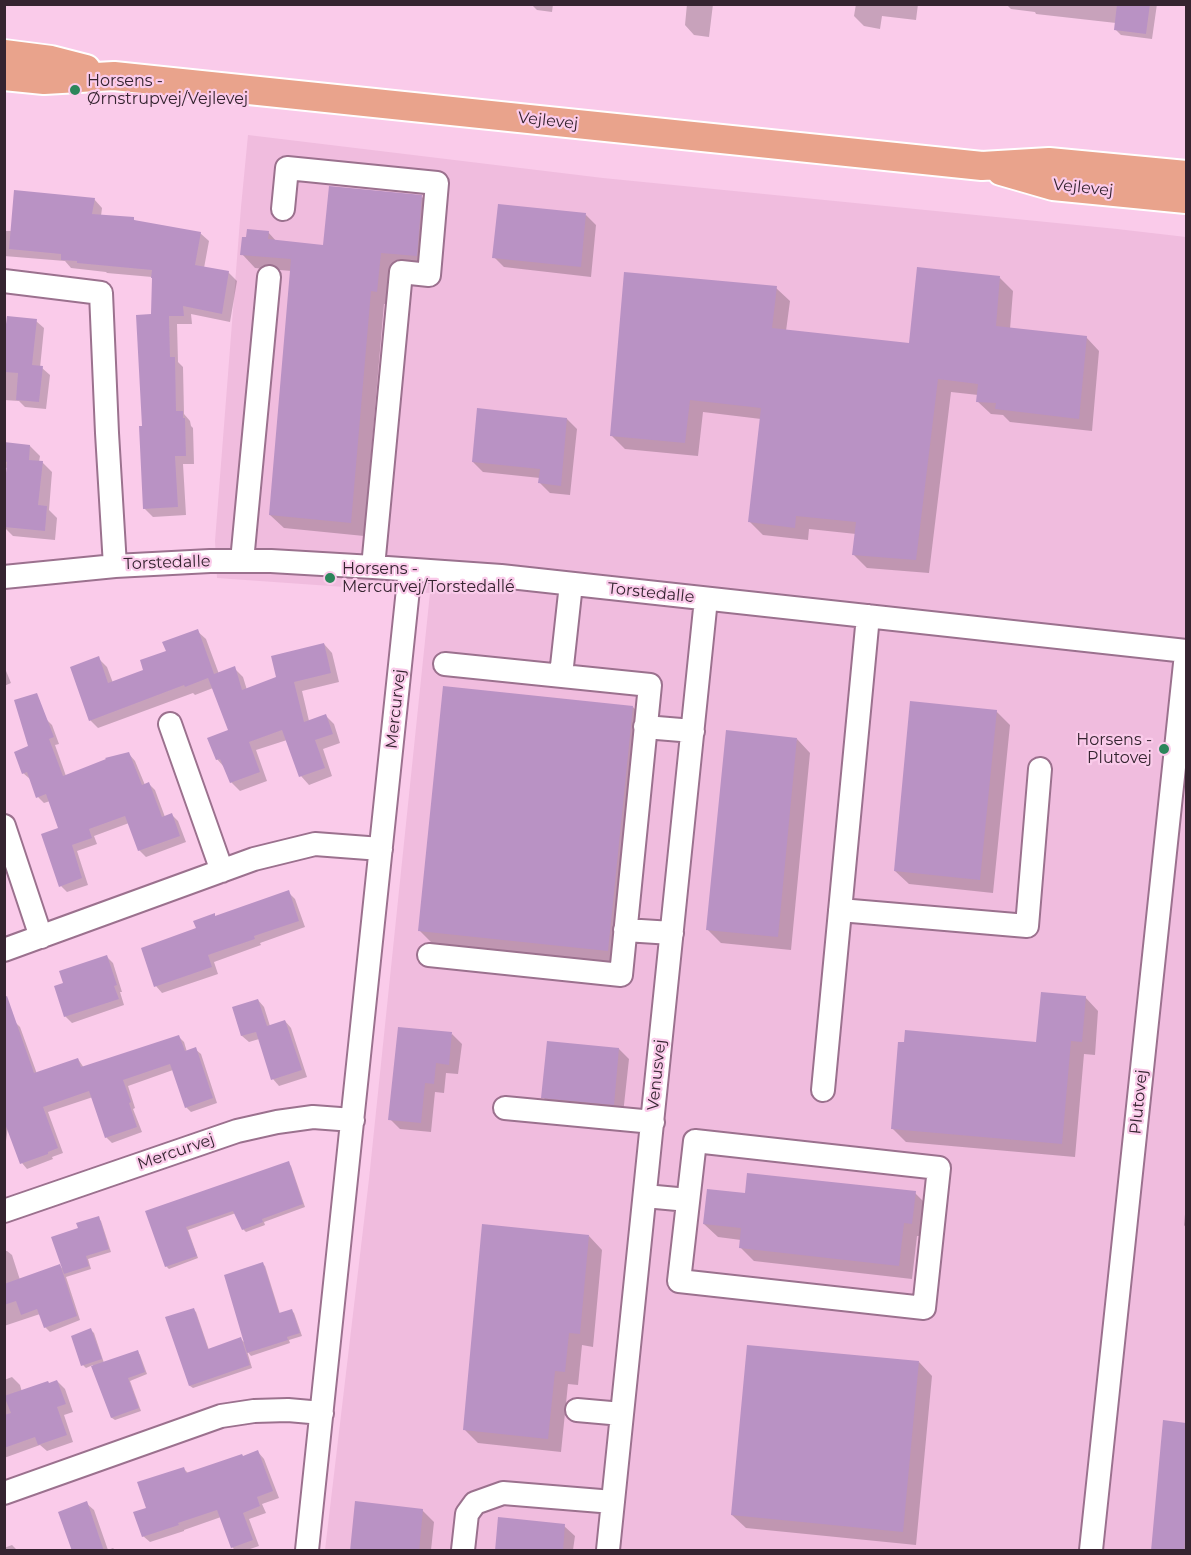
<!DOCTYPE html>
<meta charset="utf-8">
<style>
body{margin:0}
#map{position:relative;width:1191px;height:1555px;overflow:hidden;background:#facbea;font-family:Montserrat,sans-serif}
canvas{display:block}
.frame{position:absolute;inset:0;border:6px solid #352430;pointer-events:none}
</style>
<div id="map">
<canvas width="1191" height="1555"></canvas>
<div class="frame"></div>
</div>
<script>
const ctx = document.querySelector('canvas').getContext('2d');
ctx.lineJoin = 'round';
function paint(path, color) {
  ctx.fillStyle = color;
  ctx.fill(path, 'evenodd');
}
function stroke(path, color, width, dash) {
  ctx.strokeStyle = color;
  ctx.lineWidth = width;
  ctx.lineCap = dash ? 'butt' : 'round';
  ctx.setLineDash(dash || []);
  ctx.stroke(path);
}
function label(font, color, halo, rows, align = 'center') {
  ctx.font = font + ' Montserrat,sans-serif';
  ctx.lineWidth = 4.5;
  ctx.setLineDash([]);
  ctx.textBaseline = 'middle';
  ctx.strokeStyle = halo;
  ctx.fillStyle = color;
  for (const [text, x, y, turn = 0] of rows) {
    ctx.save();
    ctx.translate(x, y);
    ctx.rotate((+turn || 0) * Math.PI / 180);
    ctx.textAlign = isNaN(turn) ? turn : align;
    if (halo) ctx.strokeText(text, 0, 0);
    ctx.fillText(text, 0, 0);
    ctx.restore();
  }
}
paint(new Path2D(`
 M248,135L603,178L1117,229L1186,237V1550H325L369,1179L430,593L217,578L215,541L241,207Z`), '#f0bcde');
paint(new Path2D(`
 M531,4H553L552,12L537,10Z
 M687,4H713L709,37L694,35L685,25Z
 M856,4H918L916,20L882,16L880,29L864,26L854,16Z
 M1006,4H1157L1152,39L1121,35L1115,29L1116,23L1036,14L1035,12L1011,9Z
 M422,197L435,210L430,269L394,266L390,304H384L364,536L284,528L270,515L292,271L255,268L242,254L268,232L277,242L325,246Z
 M94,199L102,208L101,216L133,219L137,222L200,233L209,241L204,268L228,272L237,281L230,322L191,314L192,324H177L178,362L183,367L184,414L190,421L191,426L193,428L194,464H183L186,515L153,517L144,508L143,428L153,315L152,277L107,273L106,272L71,268L65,261L4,256V231H12Z
 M586,215L596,225L591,277L504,267L494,257Z
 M1000,278L1013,291L1010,329L1086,337L1099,351L1092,431L1010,422L1003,415L991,414L977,401L978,395L951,392L929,573L867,568L854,555L856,534L809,529L808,540L763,535L750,522L761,419L703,412L698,456L625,449L612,436L776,288L790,301L786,331L910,344Z
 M36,321L44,328L40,368H42L50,375L46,409L25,407L19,401L4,400V356Z
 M567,419L577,429L570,495L550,493L540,483V478L483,472L473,462Z
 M4,444L30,446L40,456L39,462H42L52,472L49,510L57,518L55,540L13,536L4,527L8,469L4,466Z
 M197,631L206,639L219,674L234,668L243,677L247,690L278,678L324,644L332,653L339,682L302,691L309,721L325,715L334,724L340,743L323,749L332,776L309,785L301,776L287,740L256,750L267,781L240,791L231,782L225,768L217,759L230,731L213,688L195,695L193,693L98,728L90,720L98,658L107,667L113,683L145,671L168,652Z
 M4,666L11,683L4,686Z
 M633,707L646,721L621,964L433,944L420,931Z
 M996,711L1010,725L993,893L909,884L895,871Z
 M46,719L52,725L59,744L55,745L66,776L129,754L135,761L145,785L149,784L155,790L165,817L172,815L178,821L186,842L146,857L139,850L129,823L94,836L97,844L77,851L88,885L67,892L61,886L60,829L50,801L44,803L38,797L30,779L23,773L30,747Z
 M797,739L810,753L791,950L721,943L707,929Z
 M288,892L295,899L305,927L260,943L261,945L214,962L218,974L162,993L156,986L198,929L214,915L216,917Z
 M107,957L113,963L122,992H120L124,1005L72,1023L65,1016Z
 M1085,997L1098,1011L1095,1055L1084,1054L1075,1157L906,1142L892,1128L1038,1043Z
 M258,1000L264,1007L270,1026L285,1021L291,1028L307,1077L279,1086L273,1079L259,1039L249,1042L242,1036L233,1008Z
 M4,1020L15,1022L20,1027L37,1074L78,1059L84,1068L179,1037L184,1042L187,1052L195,1049L201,1054L217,1103L191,1112L186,1107L173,1070L128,1086L135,1108L133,1109L142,1132L112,1143L106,1137L93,1097L48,1112L63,1153L52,1157L53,1159L27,1169L22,1163L8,1126L6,1141L4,1140Z
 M452,1034L462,1044L458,1074L446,1073L444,1093L435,1092L431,1132L400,1129L390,1119Z
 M619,1049L629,1059L623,1114L553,1107L543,1097Z
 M288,1163L291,1166L305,1207L264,1222L265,1225L246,1232L243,1229L236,1213L188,1230L198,1258L169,1269L166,1266L147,1212Z
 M915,1193L928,1206L925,1236H917L912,1279L754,1261L741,1248V1240L718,1237L704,1224L746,1195Z
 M1186,1203V1228L1184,1225Z
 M98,1218L101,1221L111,1252L88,1259L91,1269L66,1277L80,1320L50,1332L45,1327L40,1314L4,1326V1251H7L12,1255L20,1280L59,1265L64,1270L80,1229Z
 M589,1236L602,1250L593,1347L582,1345L578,1385L568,1384L561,1452L478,1443L465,1430Z
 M262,1263L265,1266L280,1314L291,1310L294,1313L302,1336L289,1340L290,1343L251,1356L247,1351L252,1368L193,1388L190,1386L193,1309L196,1312L209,1350L241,1339L246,1344Z
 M91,1330L94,1333L104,1363L138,1352L140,1355L147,1374L130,1381L141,1411L115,1420L112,1418L93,1365L86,1368L83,1365Z
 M919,1362L932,1376L916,1545L746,1528L732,1515Z
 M12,1377L20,1385L22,1392L57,1381L65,1389L73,1412L64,1415L73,1442L47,1451L40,1445L4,1458V1380Z
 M1165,1422L1186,1424V1550H1153Z
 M258,1452L264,1459L279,1498L262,1504L266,1513L249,1519L259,1546L247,1550H235L232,1547L221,1517L184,1530V1531L150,1542L143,1536L147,1509L183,1468L189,1474Z
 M86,1503L94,1510L108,1550L113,1548L115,1550H74Z
 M422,1510L434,1522L431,1550H351Z
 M564,1526L575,1536L573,1550H496Z
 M12,1545L17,1550H4V1548Z`), '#0003');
paint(new Path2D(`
 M1117,4H1150L1146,34L1114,30Z
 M329,186L422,195L417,256L381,253L377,292L371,291L351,523L269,515L291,259L240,255L242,237H246L247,229L269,231L268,239L323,245Z
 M14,190L95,198L92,214L134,217V220L201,232L195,265L229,271L222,314L183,306L184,316H169L170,357H175L176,411H183V418H185L186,456H175L178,507L143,509L139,426H142L136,315L151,314L152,278H151L152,270L77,263V261L61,260V254L9,249Z
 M498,204L586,213L581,267L492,258Z
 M917,267L1000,276L996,326L1087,336L1079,419L995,409L996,403L976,402L978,384L938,379L916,560L852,555L856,522L796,516L795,528L748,522L761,408L690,400L685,443L610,436L624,272L777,286L772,328L909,343Z
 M7,316L37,319L32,365L43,366L39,402L16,400L18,373L4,372V340Z
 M477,408L567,418L561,486L538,483L540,469L472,462Z
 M4,442L30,445L29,460L43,461L38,505L47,506L45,531L4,527V494L7,462L4,461Z
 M198,629L214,674L235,666L242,690L276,677L271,656L324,643L331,673L294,682L304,722L326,714L333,734L315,740L325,768L299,777L282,730L249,742L260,772L230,783L220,759L216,760L207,738L228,730L208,678L185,687L184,685L89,721L70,667L99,656L108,683L143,670L140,660L166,651L162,642Z
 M443,686L633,706L608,951L418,931Z
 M37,693L54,737L49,739L63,776L106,759L105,758L129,752L142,785L149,782L162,817L172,813L180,836L138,851L125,816L89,829L92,838L72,845L82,878L59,887L41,834L58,828L46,794L36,798L27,772L22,774L14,752L28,746L14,700Z
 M910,701L997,710L980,880L894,871Z
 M726,730L797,738L778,937L706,930Z
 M289,890L299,921L254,936L255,939L208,955L212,967L154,987L141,948L196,928L193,921L215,913V916Z
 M107,955L117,985L114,986L119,999L64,1017L54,986L63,983L59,971Z
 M1041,992L1086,996L1082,1042L1071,1041L1062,1144L891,1129L898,1042H904L905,1030L1036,1042Z
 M7,996L34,1073L78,1058L81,1067L179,1035L185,1051L196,1047L213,1098L185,1108L170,1064L123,1080L131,1102L129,1103L137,1127L105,1138L89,1091L43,1107L58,1148L48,1152V1154L20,1164L4,1121V997Z
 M258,999L267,1026L285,1020L302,1070L271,1080L256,1032L241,1036L232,1007Z
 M398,1027L452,1032L449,1065L436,1063L434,1084L425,1083L421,1123L388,1120Z
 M547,1041L619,1048L614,1105L541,1098Z
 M289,1161L303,1204L262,1219L263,1222L242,1230L233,1211L186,1227L197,1256L165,1267L145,1211Z
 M747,1173L916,1191L912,1224L904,1223L899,1266L739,1248L741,1228L703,1224L707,1189L745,1193Z
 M99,1216L109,1249L86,1256L89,1266L64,1274L51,1237L78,1228L76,1223Z
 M482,1224L589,1235L580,1334L569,1333L565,1372L555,1371L548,1439L463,1430Z
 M263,1262L279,1313L292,1309L300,1333L287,1337L288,1340L247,1353L224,1275Z
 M60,1264L77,1316L44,1328L37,1309L21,1315L16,1301L4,1305V1284Z
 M194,1308L208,1349L241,1337L250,1365L189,1386L165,1317Z
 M91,1328L102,1359L81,1366L71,1336Z
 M747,1345L919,1361L903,1532L731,1515Z
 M138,1350L145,1372L128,1378L139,1408L111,1418L91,1366Z
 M57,1380L66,1404L57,1407L67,1435L38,1445L35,1437L4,1448V1415L11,1413L4,1396L48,1381L49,1383Z
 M1163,1420L1186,1423V1529L1184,1551H1151Z
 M258,1450L273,1491L257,1497L260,1506L243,1513L253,1540L231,1548L217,1510L178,1523L179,1525L142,1537L133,1512L146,1508L137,1482L184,1467L186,1473L242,1454L243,1456Z
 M87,1501L104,1551H72L58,1512Z
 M355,1501L423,1509L419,1551H350Z
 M498,1517L565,1524L563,1551H495Z`), '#b992c4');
const minor = new Path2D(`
 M283,209L287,168L437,183L429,275L401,272L373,567
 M4,281L101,293L107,433L115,566
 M242,561L269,277
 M4,577L115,566L210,561H271L373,567L501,576L1186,651
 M561,675L571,584
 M170,724L222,871
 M645,727L693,731
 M4,826L41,937
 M840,910L1027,926L1040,769
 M625,930L672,933
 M4,950L254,859L315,844L381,849
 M429,955L621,975L650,685L445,664
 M823,1090L868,616
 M505,1108L653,1122
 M695,1141L939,1168L924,1308L679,1281Z
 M645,1196L688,1200
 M4,1211L237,1131L277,1122L313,1117L353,1120
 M577,1410L622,1414
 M4,1493L221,1416L254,1411L288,1410L322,1413
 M307,1550L410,570
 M463,1550L467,1514L475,1503L503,1493L613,1502
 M608,1550L706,599
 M1091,1550L1186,654`);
const major = new Path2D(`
 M4,54L51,60L86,69
 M4,76L44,80L114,76L982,166L1049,162L1186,175
 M1001,171L1053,186L1186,199`);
stroke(minor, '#9b718e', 26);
stroke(major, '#fff', 32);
stroke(minor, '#fff', 22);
stroke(major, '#e9a38c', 28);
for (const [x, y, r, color] of [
 [75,90,6,"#2c865b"],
 [330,578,6,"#2c865b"],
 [1164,749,6,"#2c865b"]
]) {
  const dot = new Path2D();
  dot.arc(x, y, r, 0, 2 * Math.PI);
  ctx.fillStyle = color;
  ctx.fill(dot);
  stroke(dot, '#facbea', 2);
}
label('16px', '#352430', '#facbea', [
 ["Horsens -",87,81],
 ["Ørnstrupvej/Vejlevej",87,99],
 ["Horsens -",342,569],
 ["Mercurvej/Torstedallé",342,587],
 ["Horsens -",1152,740,"right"],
 ["Plutovej",1152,758,"right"]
], 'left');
label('16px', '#352430', '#facbea', [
 ["Vejlevej",548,121,6],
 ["Vejlevej",1083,188,6],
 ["Torstedalle",167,563,-2],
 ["Torstedalle",651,593,6],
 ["Mercurvej",396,709,-84],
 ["Venusvej",657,1075,-84],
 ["Plutovej",1139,1102,-84],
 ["Mercurvej",176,1152,-19]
]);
</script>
